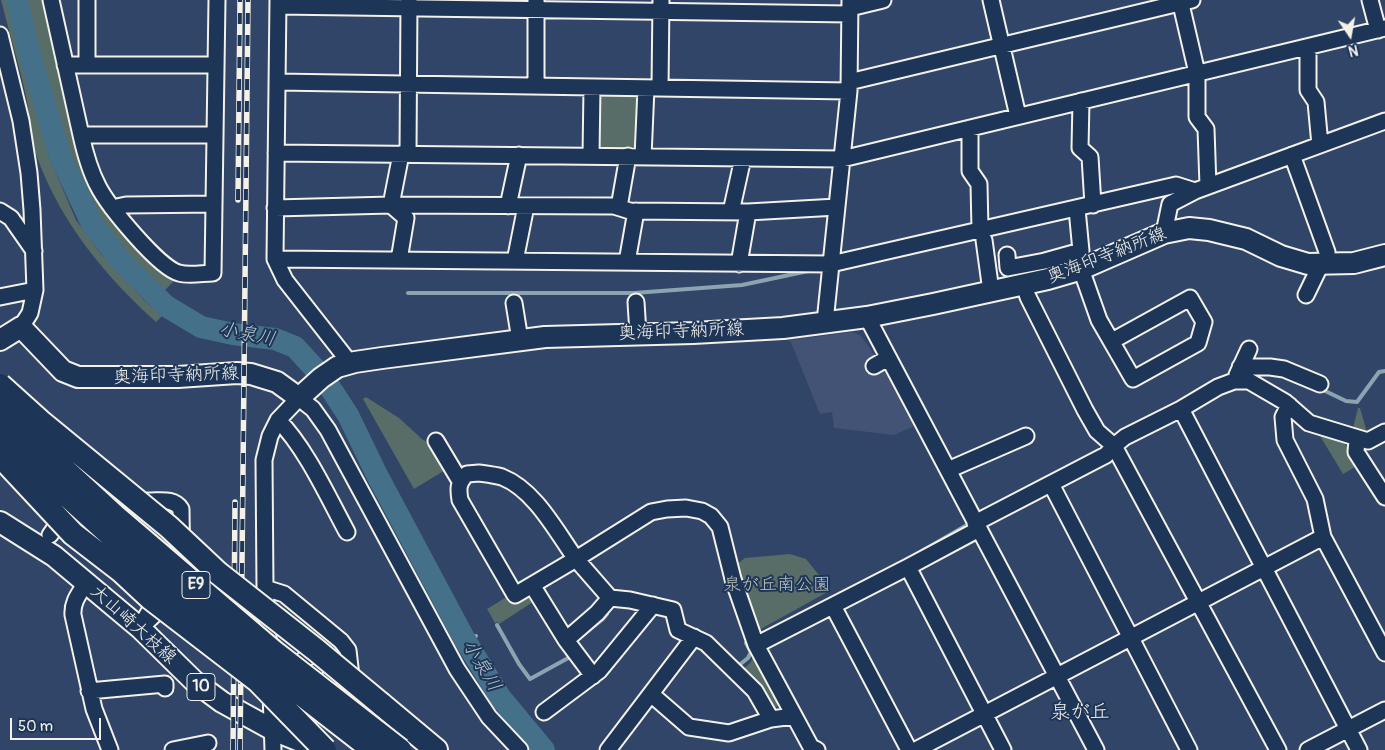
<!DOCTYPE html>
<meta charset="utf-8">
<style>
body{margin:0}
#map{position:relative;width:1385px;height:750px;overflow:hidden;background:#304568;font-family:Pangolin,sans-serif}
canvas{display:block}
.north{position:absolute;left:1325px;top:10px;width:50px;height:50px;-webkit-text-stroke:4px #1d3557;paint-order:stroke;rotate:168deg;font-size:14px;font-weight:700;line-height:20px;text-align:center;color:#f4f1e8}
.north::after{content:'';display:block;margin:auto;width:18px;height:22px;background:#f4f1e8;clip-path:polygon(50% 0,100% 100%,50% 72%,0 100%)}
.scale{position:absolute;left:10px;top:718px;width:91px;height:22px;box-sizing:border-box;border:2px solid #f4f1e8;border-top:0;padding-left:6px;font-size:15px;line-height:18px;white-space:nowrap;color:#f4f1e8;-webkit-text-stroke:4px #1d3557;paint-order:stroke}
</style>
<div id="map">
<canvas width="1385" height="750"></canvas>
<div class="north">N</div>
<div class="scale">50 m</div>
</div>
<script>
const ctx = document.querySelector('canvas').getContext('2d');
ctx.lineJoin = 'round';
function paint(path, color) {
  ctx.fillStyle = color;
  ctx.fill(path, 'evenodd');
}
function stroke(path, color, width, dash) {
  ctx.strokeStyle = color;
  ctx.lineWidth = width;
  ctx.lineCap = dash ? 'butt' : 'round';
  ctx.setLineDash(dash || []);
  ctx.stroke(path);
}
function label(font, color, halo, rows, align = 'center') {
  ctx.font = font + ' Pangolin,"Klee One",sans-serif';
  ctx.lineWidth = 4;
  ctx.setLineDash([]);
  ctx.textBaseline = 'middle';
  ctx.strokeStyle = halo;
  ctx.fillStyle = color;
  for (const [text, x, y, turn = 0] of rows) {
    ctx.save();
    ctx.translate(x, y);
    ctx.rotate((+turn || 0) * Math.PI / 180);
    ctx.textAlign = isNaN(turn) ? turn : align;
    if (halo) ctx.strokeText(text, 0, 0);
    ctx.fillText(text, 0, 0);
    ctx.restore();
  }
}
paint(new Path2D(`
 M853,332L861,336L887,372L917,425L894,435L834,428L832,412L820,414L790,340Z`), '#425376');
paint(new Path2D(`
 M1,0H11L34,83L49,157L76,220L101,254L144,300L162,316L156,322C106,277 62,224 38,160C31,141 30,116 26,96C19,64 9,32 1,0Z
 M24,0H43L81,155L96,190L114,223L173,282L162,293L155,290L123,258L94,216L78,185L65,154L51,116L47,88Z
 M596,93L641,95L636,151L599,150L596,146Z
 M366,397L399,418L422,439L434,447L447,469L414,489L363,399Z
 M1358,408H1360L1368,436L1358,434V430L1353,428Z
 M1317,431C1340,438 1344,438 1355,461L1353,462L1355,467L1343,474Z
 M790,554L806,559L831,590L759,630L736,565L745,558Z
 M529,592L536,600L499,624L497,622L495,623L487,609L505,598L510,604Z
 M755,655L781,701L774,710L741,671L750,663Z`), '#586c68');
stroke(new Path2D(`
 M408,293H634L742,285L813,270
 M1321,389L1346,401L1357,402L1379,372L1385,371
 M922,551L967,525
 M497,625L519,664L530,679L570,657L568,654
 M579,638L603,619L607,614
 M465,640L476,636
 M738,666L748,658L751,652L746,643`), '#8ba4b0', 4);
stroke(new Path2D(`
 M17,0L28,48L60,156L92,224L120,260L166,306L201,327L233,334L275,339L295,347L317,371L329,386L348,415L377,475L465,640L500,697L544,750`), '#45708a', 22);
const minor = new Path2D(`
 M51,0L81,135C85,153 90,171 98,186C108,206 159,268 179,273C189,276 203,273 213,273L217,0
 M278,0L275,259L285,280L350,363
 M991,0L1018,116
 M1180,0L1197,73V117L1206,129L1208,186
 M1370,0L1378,30
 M278,6L850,14
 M850,8L883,0
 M0,35L21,121L29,173L32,210L35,290L30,313L21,327
 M1308,47V90L1316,102L1320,145
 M65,65H216
 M87,65V0
 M277,82L849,91
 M849,82L1192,0
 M536,86V0
 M660,88L661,0
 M1081,101L1080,148L1090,157L1093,205
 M970,128V171L979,184L980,230
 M81,135H215
 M276,153L842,159L1385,28
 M408,154L409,0
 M1292,155L1327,252L1328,264
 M591,156L592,87
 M643,157L646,88
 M508,206L519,155
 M619,207L628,156
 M112,208L126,205L214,204
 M275,208L391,205L614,206L630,211L748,212L739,264
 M0,211L11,218L34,251
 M731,212L743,158
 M748,212L837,207
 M1164,233L1170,204L1195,191L1385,121
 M984,240L990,284L988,293
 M1007,255L1008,268L1045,261L1081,251L1077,209
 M275,259L831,264L1176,185L1195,191
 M399,260L406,218L391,205L401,154
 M515,261L526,206
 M627,262L636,211
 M1081,269L1099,320L1133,379L1198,343L1204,322L1190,298L1112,341
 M1024,285L1028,297L1085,410L1097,431L1114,446L1278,750
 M1306,295L1321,264
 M0,297L35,290
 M636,302L638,334
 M514,303L520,340
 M867,317L1096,750
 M825,322L849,91L850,0
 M874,366L888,358
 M1240,367H1270L1284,369L1320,384
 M1237,375L1249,349
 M1289,405L1283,417L1285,440L1315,499L1323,537L1385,653
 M1181,409L1359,750
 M278,420C306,448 328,497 347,532
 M1357,439L1356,452L1385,497
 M436,441L460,481
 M948,470L1026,436
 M479,473C486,474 495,475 502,477C535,490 556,531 576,559L515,595L460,500C458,488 458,483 467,474Z
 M1051,484L1189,750
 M149,501C161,501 174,498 181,509L182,580L155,614L140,628L150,610L166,590C165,586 166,582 163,579C158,572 140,570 132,565C116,554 110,518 127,506C132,502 142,502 149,501Z
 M975,523L1106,455L1114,446L1125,437L1181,409L1218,387L1234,381H1249L1285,402L1309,423L1368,441L1385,432
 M50,535L57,525
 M908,567L1003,750
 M86,583C79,594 72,602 73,615L94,709L110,750
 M532,585L566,640L597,613L610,598
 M265,588L284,594L341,641L348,650L351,676L350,707L345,714
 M833,606L909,750
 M566,640L593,676
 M756,645L908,567L979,529
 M269,653L265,588L264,460L270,436L278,420L299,398L313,409L328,430L457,669L489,717L520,750
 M302,679L303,660C334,639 346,685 311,688
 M89,691L165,684V688
 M271,693L273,750
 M651,694L689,727L729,733L771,719L794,716
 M544,712L599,671L653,605
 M771,719L755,691L706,643L678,630L673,610L630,600L610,598L576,559L651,512L667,509L686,508L702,511L711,516L720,527L733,579L756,645L811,747L817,750
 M173,750L208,743
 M608,750L694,637
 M916,750L1323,537
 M1308,750L1385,710`);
const major = new Path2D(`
 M0,340L21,327L63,371L78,377H178L237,373L251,374L277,382L299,398L321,378L337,367L355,362L382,358L545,337L693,333L783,328L867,317L933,304L1048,279L1079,270L1164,233L1189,228L1209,230L1246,239L1281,256L1308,264L1354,263L1385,255
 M0,522L54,556L140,628L195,682L222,702L273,730L322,750`);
const highway = new Path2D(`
 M381,704L436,750`);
stroke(minor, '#f4f1e8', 19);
stroke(major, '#f4f1e8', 24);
stroke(highway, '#f4f1e8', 26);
stroke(minor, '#1d3557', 15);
stroke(major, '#1d3557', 20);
stroke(highway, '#1d3557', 22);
const rail = new Path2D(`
 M238,200L240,0
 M233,750L235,502
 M240,750L248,0`);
stroke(rail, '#f4f1e8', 5.5);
stroke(rail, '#1d3557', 4, [11]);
const highwayBridge = new Path2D(`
 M0,385L40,421L169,527L218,573L316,650L381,704
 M0,410L115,516L274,652L400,750
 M0,435L149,570L257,660L373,750
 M0,456L73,534L121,571L150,598L258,681L325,750`);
stroke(highwayBridge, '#f4f1e8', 26, []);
stroke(highwayBridge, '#1d3557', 22);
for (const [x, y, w] of [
 [196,585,28],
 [201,687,28]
]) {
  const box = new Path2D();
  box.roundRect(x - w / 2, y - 13.5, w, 27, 4);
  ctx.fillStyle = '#1d3557';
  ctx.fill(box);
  stroke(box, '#f4f1e8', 1);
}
label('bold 16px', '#f4f1e8', null, [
 ["E9",196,585],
 ["10",201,687]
]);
label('18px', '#f4f1e8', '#1d3557', [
 ["奥海印寺納所線",1107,256,-21],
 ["奥海印寺納所線",681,332,-2],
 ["奥海印寺納所線",176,376,-2],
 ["大山崎大枝線",133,625,42]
]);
label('18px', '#bdc2bb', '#1d3557', [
 ["泉が丘南公園",777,585]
]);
label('italic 19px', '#b7c4c7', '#1d3557', [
 ["小泉川",247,335,11],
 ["小泉川",481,666,59]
]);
label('20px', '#f4f1e8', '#1d3557', [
 ["泉が丘",1080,713]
]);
</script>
